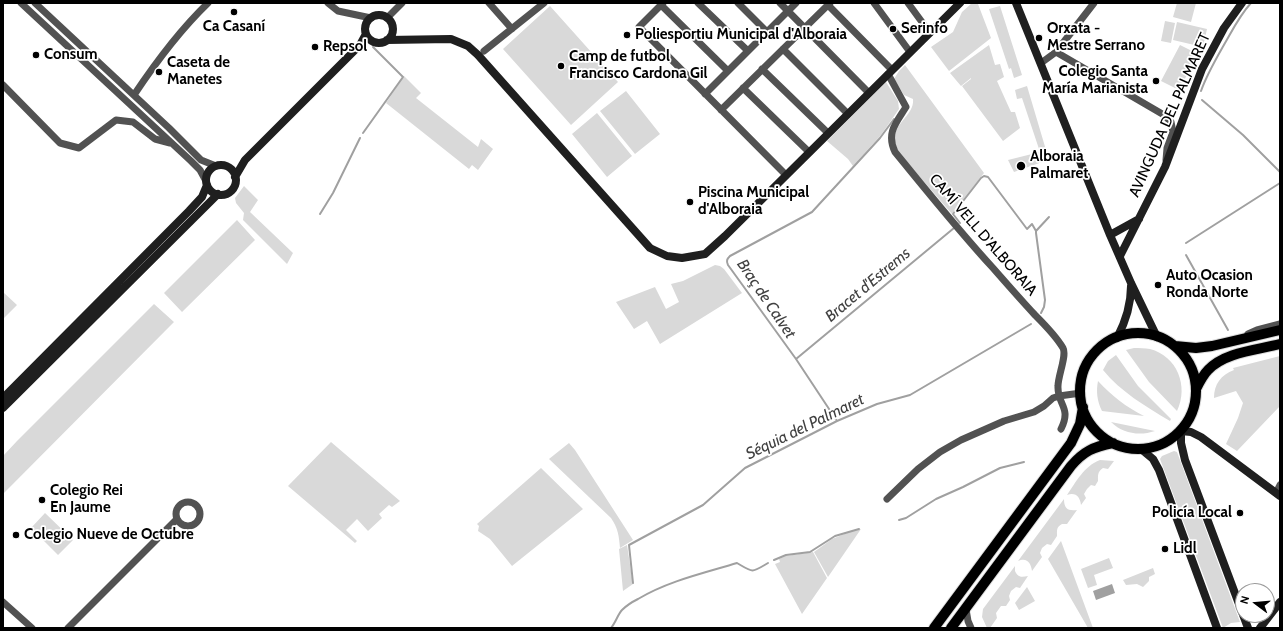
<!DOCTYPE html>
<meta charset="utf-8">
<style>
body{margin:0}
#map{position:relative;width:1283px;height:631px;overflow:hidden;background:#fff;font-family:Cabin,sans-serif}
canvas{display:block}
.frame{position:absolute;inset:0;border:4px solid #000;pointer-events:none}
.north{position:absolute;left:1235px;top:583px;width:40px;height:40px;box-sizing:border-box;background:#fff;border:1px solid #999;border-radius:50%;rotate:286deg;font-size:11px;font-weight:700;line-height:16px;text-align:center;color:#000}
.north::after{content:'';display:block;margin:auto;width:14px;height:18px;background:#000;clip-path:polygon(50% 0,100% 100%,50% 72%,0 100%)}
</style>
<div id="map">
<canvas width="1283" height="631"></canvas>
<div class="frame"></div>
<div class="north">N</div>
</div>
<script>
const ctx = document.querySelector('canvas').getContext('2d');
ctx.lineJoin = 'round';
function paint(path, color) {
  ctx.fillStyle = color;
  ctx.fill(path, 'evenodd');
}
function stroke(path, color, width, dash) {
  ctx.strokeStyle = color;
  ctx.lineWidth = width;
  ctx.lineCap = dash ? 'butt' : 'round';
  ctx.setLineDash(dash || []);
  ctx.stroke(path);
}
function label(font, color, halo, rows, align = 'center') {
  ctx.font = font + ' Cabin,sans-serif';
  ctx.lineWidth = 3.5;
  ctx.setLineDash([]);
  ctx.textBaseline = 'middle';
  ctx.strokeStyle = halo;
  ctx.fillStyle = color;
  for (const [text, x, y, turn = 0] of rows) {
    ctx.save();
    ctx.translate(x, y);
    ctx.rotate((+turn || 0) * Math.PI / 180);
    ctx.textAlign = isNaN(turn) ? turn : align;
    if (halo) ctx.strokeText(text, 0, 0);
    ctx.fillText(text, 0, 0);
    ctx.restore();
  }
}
paint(new Path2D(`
 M972,3L978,4L991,38L949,71L931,47L953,32L962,12Z
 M1177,3H1196L1191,22L1173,17Z
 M550,6L618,82L571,125L503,49Z
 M1000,6L1022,75L1014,78L1011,68L1009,69L989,9Z
 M1165,21L1175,23L1171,43L1161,41Z
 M1177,22L1207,29L1203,47L1173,40Z
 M989,45L995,65L1000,64L1004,77L997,81L1011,112H1015L1020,128L1003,141L962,86L971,79V78L961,86L950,73Z
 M1180,45L1198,54L1179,90L1161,81Z
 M905,65L984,173L952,214L900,154C883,125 915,119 913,99L904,95L894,79L899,71Z
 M404,76L421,93L416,98L478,147L481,139L493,149L478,170L472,165L469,169L386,103Z
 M886,82L898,101L899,109L881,135L853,166L848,159L827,141Z
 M1027,86L1046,150L1042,152L1045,161L1014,172L1008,160L1040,152L1022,98L1017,99L1015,90Z
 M626,91L660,134L635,154L600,111Z
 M597,113L632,156L607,177L572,134Z
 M244,186L258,200L250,212L293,253L287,264L243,220L244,213L236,203L235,198Z
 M237,220L255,240L182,312L164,293Z
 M715,265L720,266L724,269L742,293L660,344L647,321L634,329L616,302L655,287L666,309L679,302L671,284L683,281Z
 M3,292L17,305L3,319Z
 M154,304L174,322L3,494V456L17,441Z
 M1134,348C1139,348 1145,348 1150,349C1177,356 1189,386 1177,411L1149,382L1126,350Z
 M1116,355L1138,386L1171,419L1170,421C1145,406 1121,392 1103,370L1108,361Z
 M1280,356V406L1237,451L1226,444L1238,418L1243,403L1236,391L1214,398C1214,384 1221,375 1234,370L1233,368Z
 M1098,381C1112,396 1126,407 1144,416L1102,411C1097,401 1096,391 1098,381Z
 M1111,422L1155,431C1140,436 1123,434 1111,422Z
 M331,442L400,501L392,507L389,505L379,514L382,518L368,531L357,519L346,530L357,541L355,543L288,486Z
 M569,443L575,450L633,540L620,548C619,536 618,528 611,518L549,459Z
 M1174,451L1177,452L1240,622L1231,623L1223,628L1160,459L1162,456Z
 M1100,460L1114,461L1108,469L1103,468C1097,472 1098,476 1098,481L1095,486L1091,485L1087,489L1084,494L1086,498L1081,505C1080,497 1076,492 1067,495C1076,482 1084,466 1100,460Z
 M541,468L583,509L512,566L490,539L478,531L479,526L477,524Z
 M1064,499C1064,509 1068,511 1077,510L1067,524H1062C1056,527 1057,531 1057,536L1051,545L1047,544L1042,548L1040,553L1042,557L1032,571C1031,563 1027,557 1018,561Z
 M45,513L73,540L58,555L31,528Z
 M861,529L828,577L814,552L832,539L847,533Z
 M1061,541L1093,628H1088L1048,559Z
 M627,545L633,584L623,591L619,549Z
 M813,552L827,578L802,614L775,564L780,562L779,559L786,556Z
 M1109,558L1113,568L1094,575L1097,585L1088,588L1081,569Z
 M1015,566V571C1018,578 1022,577 1028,576L1020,588L1016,587L1011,591L1009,596L1010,600L1006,606H1001L996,613L997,618L990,628H987L982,617L983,609Z
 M1153,568L1155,574L1149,577V581L1143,587L1137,584L1126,585L1123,580Z
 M1027,587L1035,601L1019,610L1015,603Z`), '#d9d9d9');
paint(new Path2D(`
 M1112,584L1115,593L1096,600L1093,591Z`), '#a0a0a0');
stroke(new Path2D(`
 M1201,91C1207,74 1216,59 1225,43C1233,29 1240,15 1251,3
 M1202,100L1243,135L1280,172
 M363,133L403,77L373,47
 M320,214L333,193L360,138
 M960,223L953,214L981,178L984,176L988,177L1027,229L1032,224L1036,231
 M1186,243L1280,183
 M1186,255L1228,330
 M1041,313L1044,307L1045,300L1036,233V231L1049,217
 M796,359L954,228
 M837,421L796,359L728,265C726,261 727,259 730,256L812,212L880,138L894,119
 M899,520L906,518L936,499L963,487L1000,468L1024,462
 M774,560L786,555L810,552L835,536L859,529
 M633,583L629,545L703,505L745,468L837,421L877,404L910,395L1031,324
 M611,628C616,622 618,614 622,610C627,605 632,602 638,599C668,581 704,573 737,563C754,573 751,573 768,563`), '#a0a0a0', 2);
const primary = new Path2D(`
 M1080 391a58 58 0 1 1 116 0a58 58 0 1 1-116 0Z
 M1175,346L1196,348L1212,346L1280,330
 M1196,389C1199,383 1203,375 1208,370C1225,352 1257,350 1280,344
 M934,628L1071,443L1080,424L1083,407
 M951,628L1071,466C1084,451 1093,447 1113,443`);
stroke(primary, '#dbdbdb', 12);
stroke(new Path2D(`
 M21,3L191,161L200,170L206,181
 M35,3L169,128L201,160L216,166
 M328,3L338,11L371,18
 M489,3L512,29
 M663,3L639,27L786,175
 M698,3L748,51
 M738,3L767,32
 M780,3L869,93
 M874,3L910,52
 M908,3L930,33
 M661,5L728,71
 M828,5L892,70
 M387,18L402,3
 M783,49L848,114
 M484,51L544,3
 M1056,52L1164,115L1171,122L1173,132L1167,148L1166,160
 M1041,63L1056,52L1094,3
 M762,69L828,133
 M888,74L906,107C896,123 886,133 895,152C927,191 959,231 993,268C1007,284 1021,300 1035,315C1045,325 1056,336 1063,348C1067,355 1058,376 1058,386C1057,405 1072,407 1061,429
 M3,85L60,143L79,148L116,120L133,122L155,139L170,143
 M743,88L809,152
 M705,94L796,3
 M134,95C156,62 180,30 208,3
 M721,110L830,3
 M1248,334L1257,330L1280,324
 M1276,493L1280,485
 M887,499L918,469L940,452L961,440L1004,421L1034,412L1044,406L1053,398L1059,396L1081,393
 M176 514a12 12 0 1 1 24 0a12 12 0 1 1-24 0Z
 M3,602L32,628
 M966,609L968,621L971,628
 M68,628L177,519`), '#525252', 7);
stroke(new Path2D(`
 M1016,3L1110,235L1131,283L1157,337
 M365 29a14 14 0 1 1 28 0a14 14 0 1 1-28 0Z
 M387,40L451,39L468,46L478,55L650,248L667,256L682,258L705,254L725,236L960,3
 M206 180a15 15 0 1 1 30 0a15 15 0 1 1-30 0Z
 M235,177L245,160L360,45L366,34
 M1110,235L1139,219
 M1120,256L1165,167L1202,69L1224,28L1242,3
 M1117,338C1126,321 1131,305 1131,286
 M3,398L189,211L202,197L207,185
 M3,408L218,194
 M1181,431V443L1185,460L1248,628
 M1181,431L1191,432L1201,437L1280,496
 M1141,449L1153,459L1159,470L1217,628
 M1260,628L1280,602`), '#1f1f1f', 8);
stroke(primary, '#000', 10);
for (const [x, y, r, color] of [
 [234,12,4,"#000"],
 [893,29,4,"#000"],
 [627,35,4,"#000"],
 [1039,38,4,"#000"],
 [315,47,4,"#000"],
 [36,55,4,"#000"],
 [561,66,4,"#000"],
 [159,72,4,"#000"],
 [1156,81,4,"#000"],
 [1021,166,5,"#000"],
 [690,202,4,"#000"],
 [1158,285,4,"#000"],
 [42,500,4,"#000"],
 [1240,513,4,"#000"],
 [16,535,4,"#000"],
 [1165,549,4,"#000"]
]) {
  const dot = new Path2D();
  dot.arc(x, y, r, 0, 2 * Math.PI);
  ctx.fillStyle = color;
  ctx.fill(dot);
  stroke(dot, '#fff', 1.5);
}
label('bold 15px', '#000', '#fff', [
 ["Ca Casaní",234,27,"center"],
 ["Serinfo",901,29],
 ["Orxata -",1047,29],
 ["Mestre Serrano",1047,46],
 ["Poliesportiu Municipal d'Alboraia",635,35],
 ["Repsol",323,47],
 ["Consum",44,55],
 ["Camp de futbol",569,57],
 ["Francisco Cardona Gil",569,74],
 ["Caseta de",167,63],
 ["Manetes",167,80],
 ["Colegio Santa",1148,72,"right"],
 ["María Marianista",1148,89,"right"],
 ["Alboraia",1030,157],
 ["Palmaret",1030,174],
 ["Piscina Municipal",698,193],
 ["d'Alboraia",698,210],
 ["Auto Ocasion",1166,276],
 ["Ronda Norte",1166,293],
 ["Colegio Rei",50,491],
 ["En Jaume",50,508],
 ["Policía Local",1232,513,"right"],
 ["Colegio Nueve de Octubre",24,535],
 ["Lidl",1173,549]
], 'left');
label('15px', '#000', '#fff', [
 ["AVINGUDA DEL PALMARET",1170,115,-66],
 ["CAMÍ VELL D'ALBORAIA",983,235,49]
]);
label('italic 16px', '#414141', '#fff', [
 ["Bracet d'Estrems",868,285,-40],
 ["Braç de Calvet",766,299,56],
 ["Séquia del Palmaret",805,427,-26]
]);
</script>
